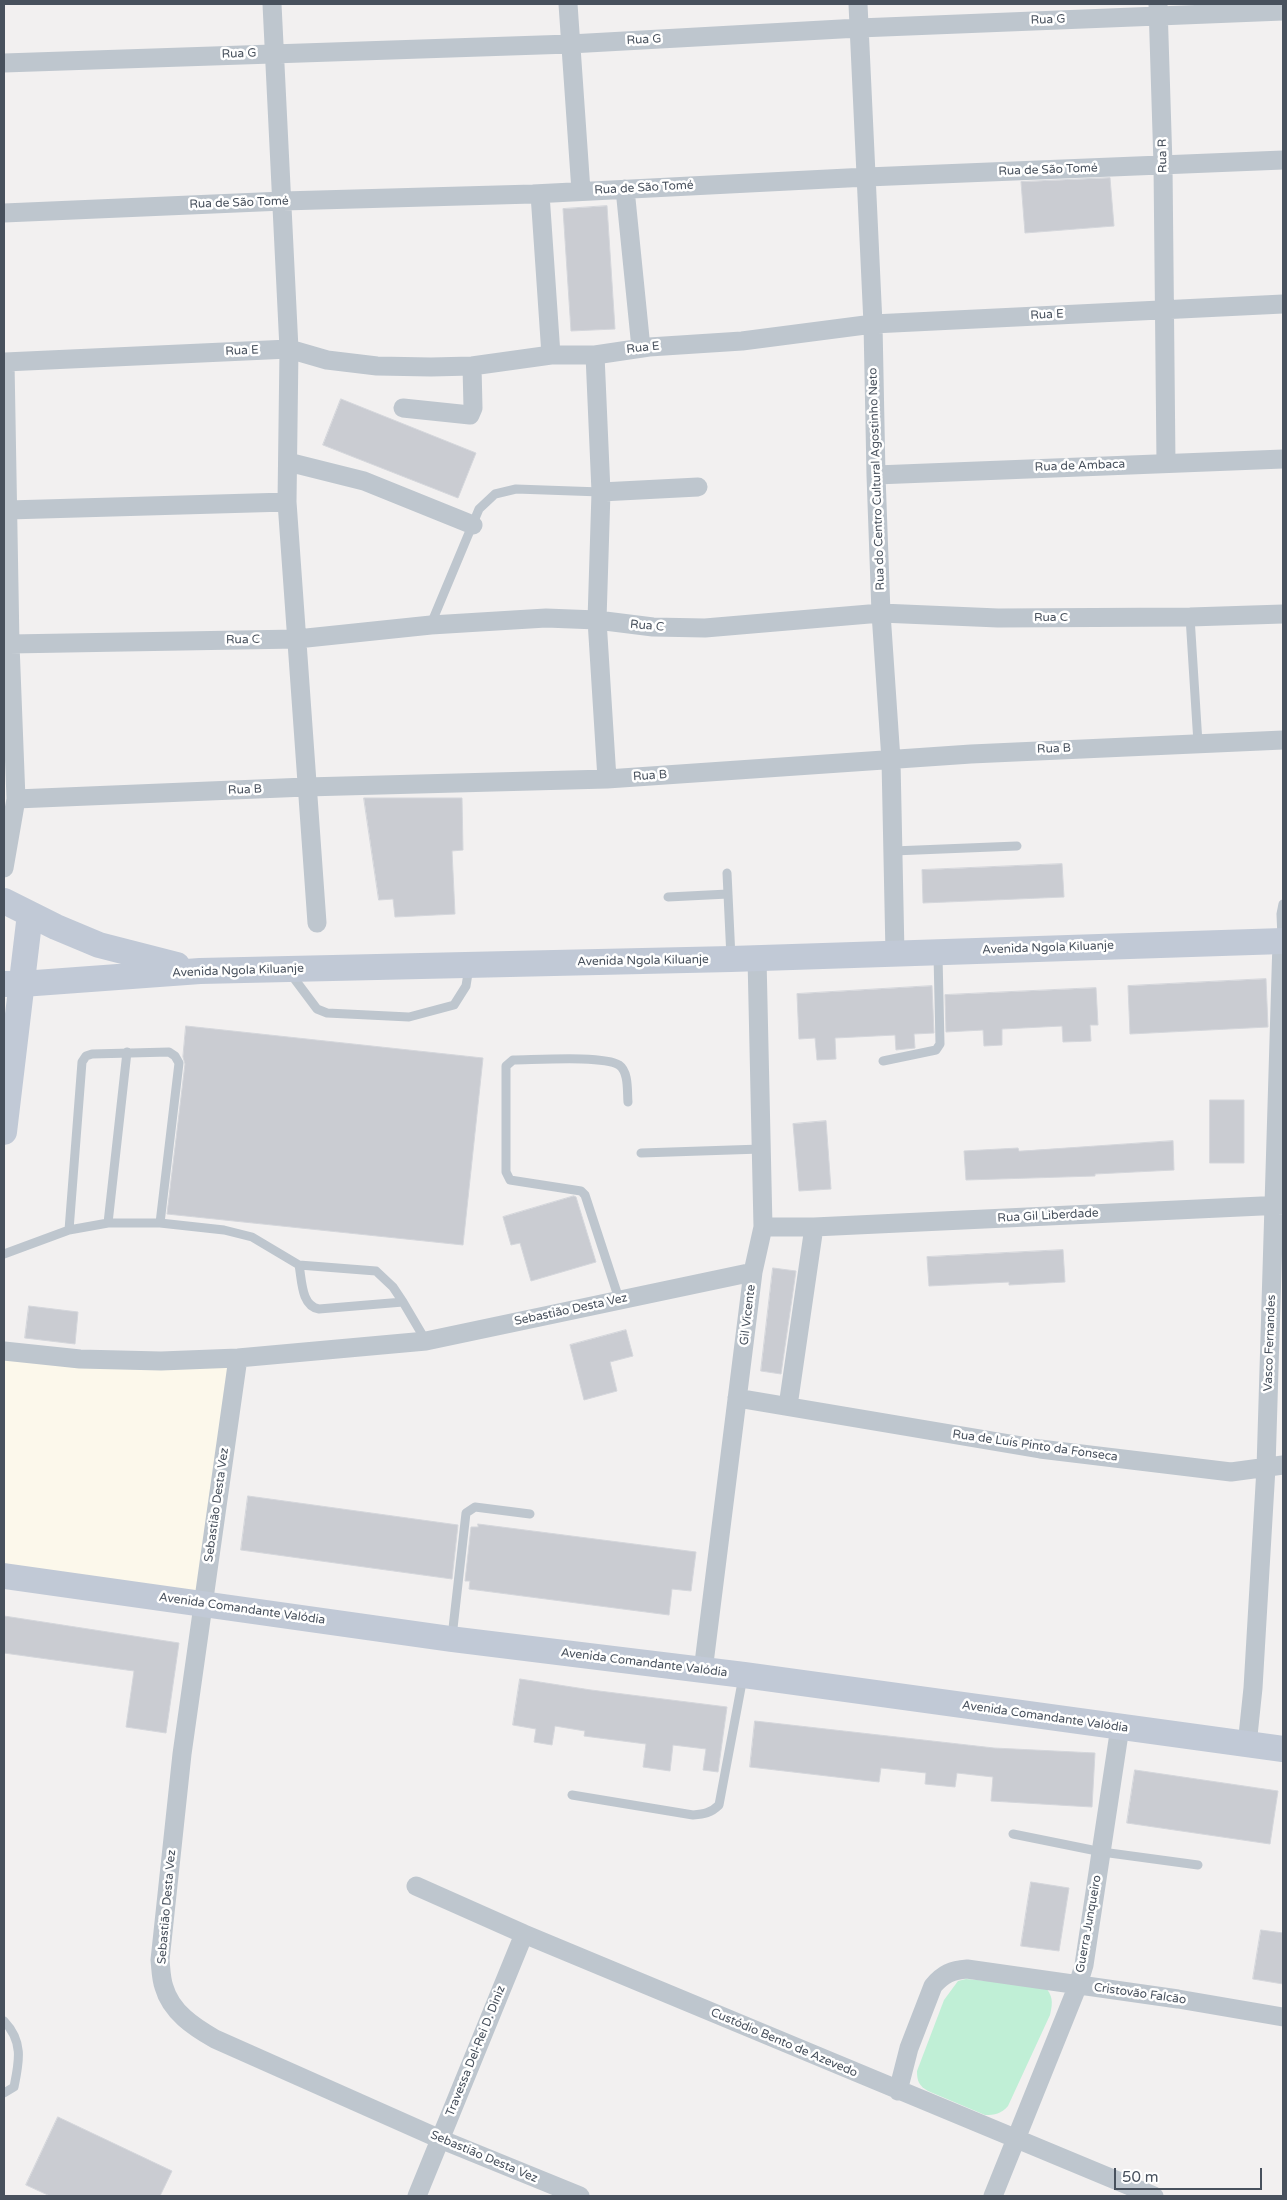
<!DOCTYPE html>
<meta charset="utf-8">
<style>
body{margin:0}
#map{position:relative;width:1287px;height:2200px;overflow:hidden;background:#f2f0f0;font-family:"Varela Round",sans-serif}
canvas{display:block}
.frame{position:absolute;inset:0;border:5px solid #48515d;pointer-events:none}
.scale{position:absolute;left:1114px;top:2168px;width:148px;height:22px;box-sizing:border-box;border:2px solid #48515d;border-top:0;padding-left:6px;font-size:15px;line-height:18px;white-space:nowrap;color:#48515d;-webkit-text-stroke:4px #fff;paint-order:stroke}
</style>
<div id="map">
<canvas width="1287" height="2200"></canvas>
<div class="frame"></div>
<div class="scale">50 m</div>
</div>
<script>
const ctx = document.querySelector('canvas').getContext('2d');
ctx.lineJoin = 'round';
function paint(path, color) {
  ctx.fillStyle = color;
  ctx.fill(path, 'evenodd');
}
function stroke(path, color, width, dash) {
  ctx.strokeStyle = color;
  ctx.lineWidth = width;
  ctx.lineCap = dash ? 'butt' : 'round';
  ctx.setLineDash(dash || []);
  ctx.stroke(path);
}
function label(font, color, halo, rows, align = 'center') {
  ctx.font = font + ' "Varela Round",sans-serif';
  ctx.lineWidth = 5;
  ctx.setLineDash([]);
  ctx.textBaseline = 'middle';
  ctx.strokeStyle = halo;
  ctx.fillStyle = color;
  for (const [text, x, y, turn = 0] of rows) {
    ctx.save();
    ctx.translate(x, y);
    ctx.rotate((+turn || 0) * Math.PI / 180);
    ctx.textAlign = isNaN(turn) ? turn : align;
    if (halo) ctx.strokeText(text, 0, 0);
    ctx.fillText(text, 0, 0);
    ctx.restore();
  }
}
paint(new Path2D(`
 M4,1351L238,1358L202,1603L4,1576Z`), '#fcf8eb');
paint(new Path2D(`
 M966,1979L1044,1986C1053,1995 1053,2002 1050,2015L1008,2106C1001,2114 995,2115 985,2115L928,2091C919,2086 917,2081 917,2071L944,2000L958,1981Z`), '#c0efd6');
const building = new Path2D(`
 M1110,178L1114,226L1025,233L1021,182Z
 M607,206L615,329L571,331L563,209Z
 M341,399L476,453L458,498L323,445Z
 M364,798H462L463,850L452,851L455,914L395,917L393,899L379,900Z
 M1062,864L1064,897L923,903L922,870Z
 M1266,979L1268,1027L1130,1034L1128,986Z
 M932,986L934,1033L914,1034L915,1048L896,1050L895,1035L835,1038L836,1059L817,1060L815,1038L799,1039L797,994Z
 M1096,988L1098,1025H1090L1091,1041L1063,1042L1062,1026L1002,1029V1045L984,1046L983,1030L946,1032L945,995Z
 M186,1026L483,1058L463,1245L167,1214L185,1064L183,1057Z
 M1210,1100H1244V1163H1210Z
 M826,1121L831,1189L799,1191L793,1124Z
 M1173,1141L1174,1170L1095,1174V1176L966,1180L964,1151L1018,1148L1019,1151Z
 M574,1196L576,1197L596,1262L531,1281L520,1243L511,1245L503,1217Z
 M1063,1250L1065,1282L1009,1285V1282L929,1286L927,1257Z
 M773,1268L796,1271L781,1374L761,1371Z
 M29,1306L78,1312L75,1344L25,1338Z
 M626,1330L633,1356L610,1362L617,1391L584,1400L570,1345Z
 M248,1496L458,1525L452,1579L241,1550Z
 M478,1524L696,1552L691,1591L672,1589L669,1615L469,1589L470,1581H465L471,1527H478Z
 M4,1616L179,1643L166,1733L126,1727L134,1671L4,1653Z
 M520,1679L591,1690L727,1707L718,1772L703,1770L706,1749L673,1745L670,1771L643,1767L646,1744L584,1736L585,1731L555,1726L552,1745L534,1742L536,1729L513,1725Z
 M755,1721L994,1748L1095,1753L1092,1807L991,1801L993,1777L957,1773L955,1787L925,1784L926,1773L881,1768L879,1782L750,1767Z
 M1135,1770L1278,1791L1270,1844L1127,1823Z
 M1031,1882L1069,1888L1059,1951L1021,1946Z
 M1261,1930L1283,1933V1984L1253,1979Z
 M58,2117L172,2171L160,2196H50L26,2185Z`);
paint(building, '#caccd2');
stroke(building, '#d4d6db', 1);
stroke(new Path2D(`
 M1190,617L1198,743
 M431,624L479,509L495,494L516,489L601,492
 M893,851L1017,846
 M727,873L731,958
 M668,897L728,894
 M1282,939L1281,914L1283,904
 M290,973L317,1009L327,1013L409,1017L454,1005L466,986L469,967
 M883,1061L936,1050L940,1044L938,955
 M641,1153L761,1149
 M108,1223L127,1052
 M69,1230L82,1062L86,1056L92,1054L169,1052L175,1056L179,1063L160,1223
 M4,1254L69,1230L108,1223H160L224,1230L252,1237L299,1265L376,1271L393,1287L403,1302L426,1341
 M299,1265C302,1280 301,1306 319,1309L403,1302
 M619,1299L585,1195L581,1191L510,1180L506,1172V1066L513,1060C534,1060 604,1055 619,1065C629,1072 627,1091 628,1102
 M452,1637L466,1513L475,1507L530,1514
 M572,1795L693,1815C704,1814 711,1813 719,1805L743,1677
 M1013,1834L1102,1852L1198,1865
 M4,2021C24,2042 19,2062 14,2087L4,2093`), '#bec6ce', 9);
stroke(new Path2D(`
 M272,4L289,349L287,502L317,923
 M568,4L581,191
 M858,4L873,324L876,475L881,613L891,760L895,954
 M1158,5L1163,165L1166,463
 M4,63L570,44L859,28L1283,11
 M625,189L641,348
 M540,194L551,355
 M4,213L283,201L533,194L867,177L1283,160
 M595,355L601,492L597,620L607,779
 M403,408L470,415L473,408L472,366
 M288,462L364,481L473,525
 M876,475L1283,459
 M601,492L698,487
 M8,510L287,502
 M10,644L297,639L431,625L546,618L597,620L653,627L705,628L881,613L998,618L1190,617L1283,614
 M16,799L306,787L607,779L971,754L1283,740
 M4,868L16,799L10,644L5,362L289,349L327,360L377,366L431,367L472,366L551,355H595L649,347L742,341L873,324L1283,304
 M763,1227H814L1283,1205
 M4,1351L80,1359L161,1361L238,1358L426,1341L753,1272
 M238,1358L182,1754L160,1960C161,1969 161,1979 164,1987C171,2012 194,2027 215,2039L440,2139L580,2196
 M737,1398L1040,1449L1231,1472L1283,1465
 M788,1406L814,1227
 M703,1671L753,1272L763,1227L757,958
 M1247,1745L1253,1688L1266,1468L1282,941
 M416,1886L524,1934L1154,2196
 M898,2091L909,2048L933,1986C943,1974 952,1970 967,1969L1178,1999L1283,2017
 M417,2196L524,1934
 M993,2196L1078,1985L1084,1965L1120,1727`), '#bec6ce', 19);
stroke(new Path2D(`
 M4,901L56,927L99,945L177,965
 M4,984H22L200,971L731,959L1283,941
 M4,1132L30,914
 M4,1576L451,1639L744,1675L1283,1749`), '#c1c9d6', 26);
label('12px', '#48515d', '#fff', [
 ["Rua G",1048,20,-2],
 ["Rua G",644,40,-3],
 ["Rua G",239,54,-2],
 ["Rua R",1163,156,-91],
 ["Rua de São Tomé",1048,170,-2],
 ["Rua de São Tomé",644,188,-3],
 ["Rua de São Tomé",239,203,-2],
 ["Rua E",1047,315,-3],
 ["Rua E",643,348,-6],
 ["Rua E",242,351,-3],
 ["Rua de Ambaca",1080,466,-2],
 ["Rua do Centro Cultural Agostinho Neto",877,479,-92],
 ["Rua C",1051,618],
 ["Rua C",647,626,5],
 ["Rua C",243,640,-1],
 ["Rua B",1054,749,-2],
 ["Rua B",650,776,-4],
 ["Rua B",245,790,-2],
 ["Avenida Ngola Kiluanje",1048,948,-2],
 ["Avenida Ngola Kiluanje",643,961,-1],
 ["Avenida Ngola Kiluanje",238,971,-2],
 ["Rua Gil Liberdade",1048,1216,-3],
 ["Sebastião Desta Vez",571,1310,-12],
 ["Gil Vicente",748,1315,-83],
 ["Vasco Fernandes",1270,1343,-88],
 ["Rua de Luís Pinto da Fonseca",1035,1446,8],
 ["Sebastião Desta Vez",217,1505,-82],
 ["Avenida Comandante Valódia",242,1609,8],
 ["Avenida Comandante Valódia",644,1663,7],
 ["Avenida Comandante Valódia",1045,1717,8],
 ["Sebastião Desta Vez",167,1907,-85],
 ["Guerra Junqueiro",1089,1924,-80],
 ["Cristovão Falcão",1140,1994,8],
 ["Custódio Bento de Azevedo",784,2043,23],
 ["Travessa Del-Rei D. Diniz",476,2051,-68],
 ["Sebastião Desta Vez",484,2157,23]
]);
</script>
